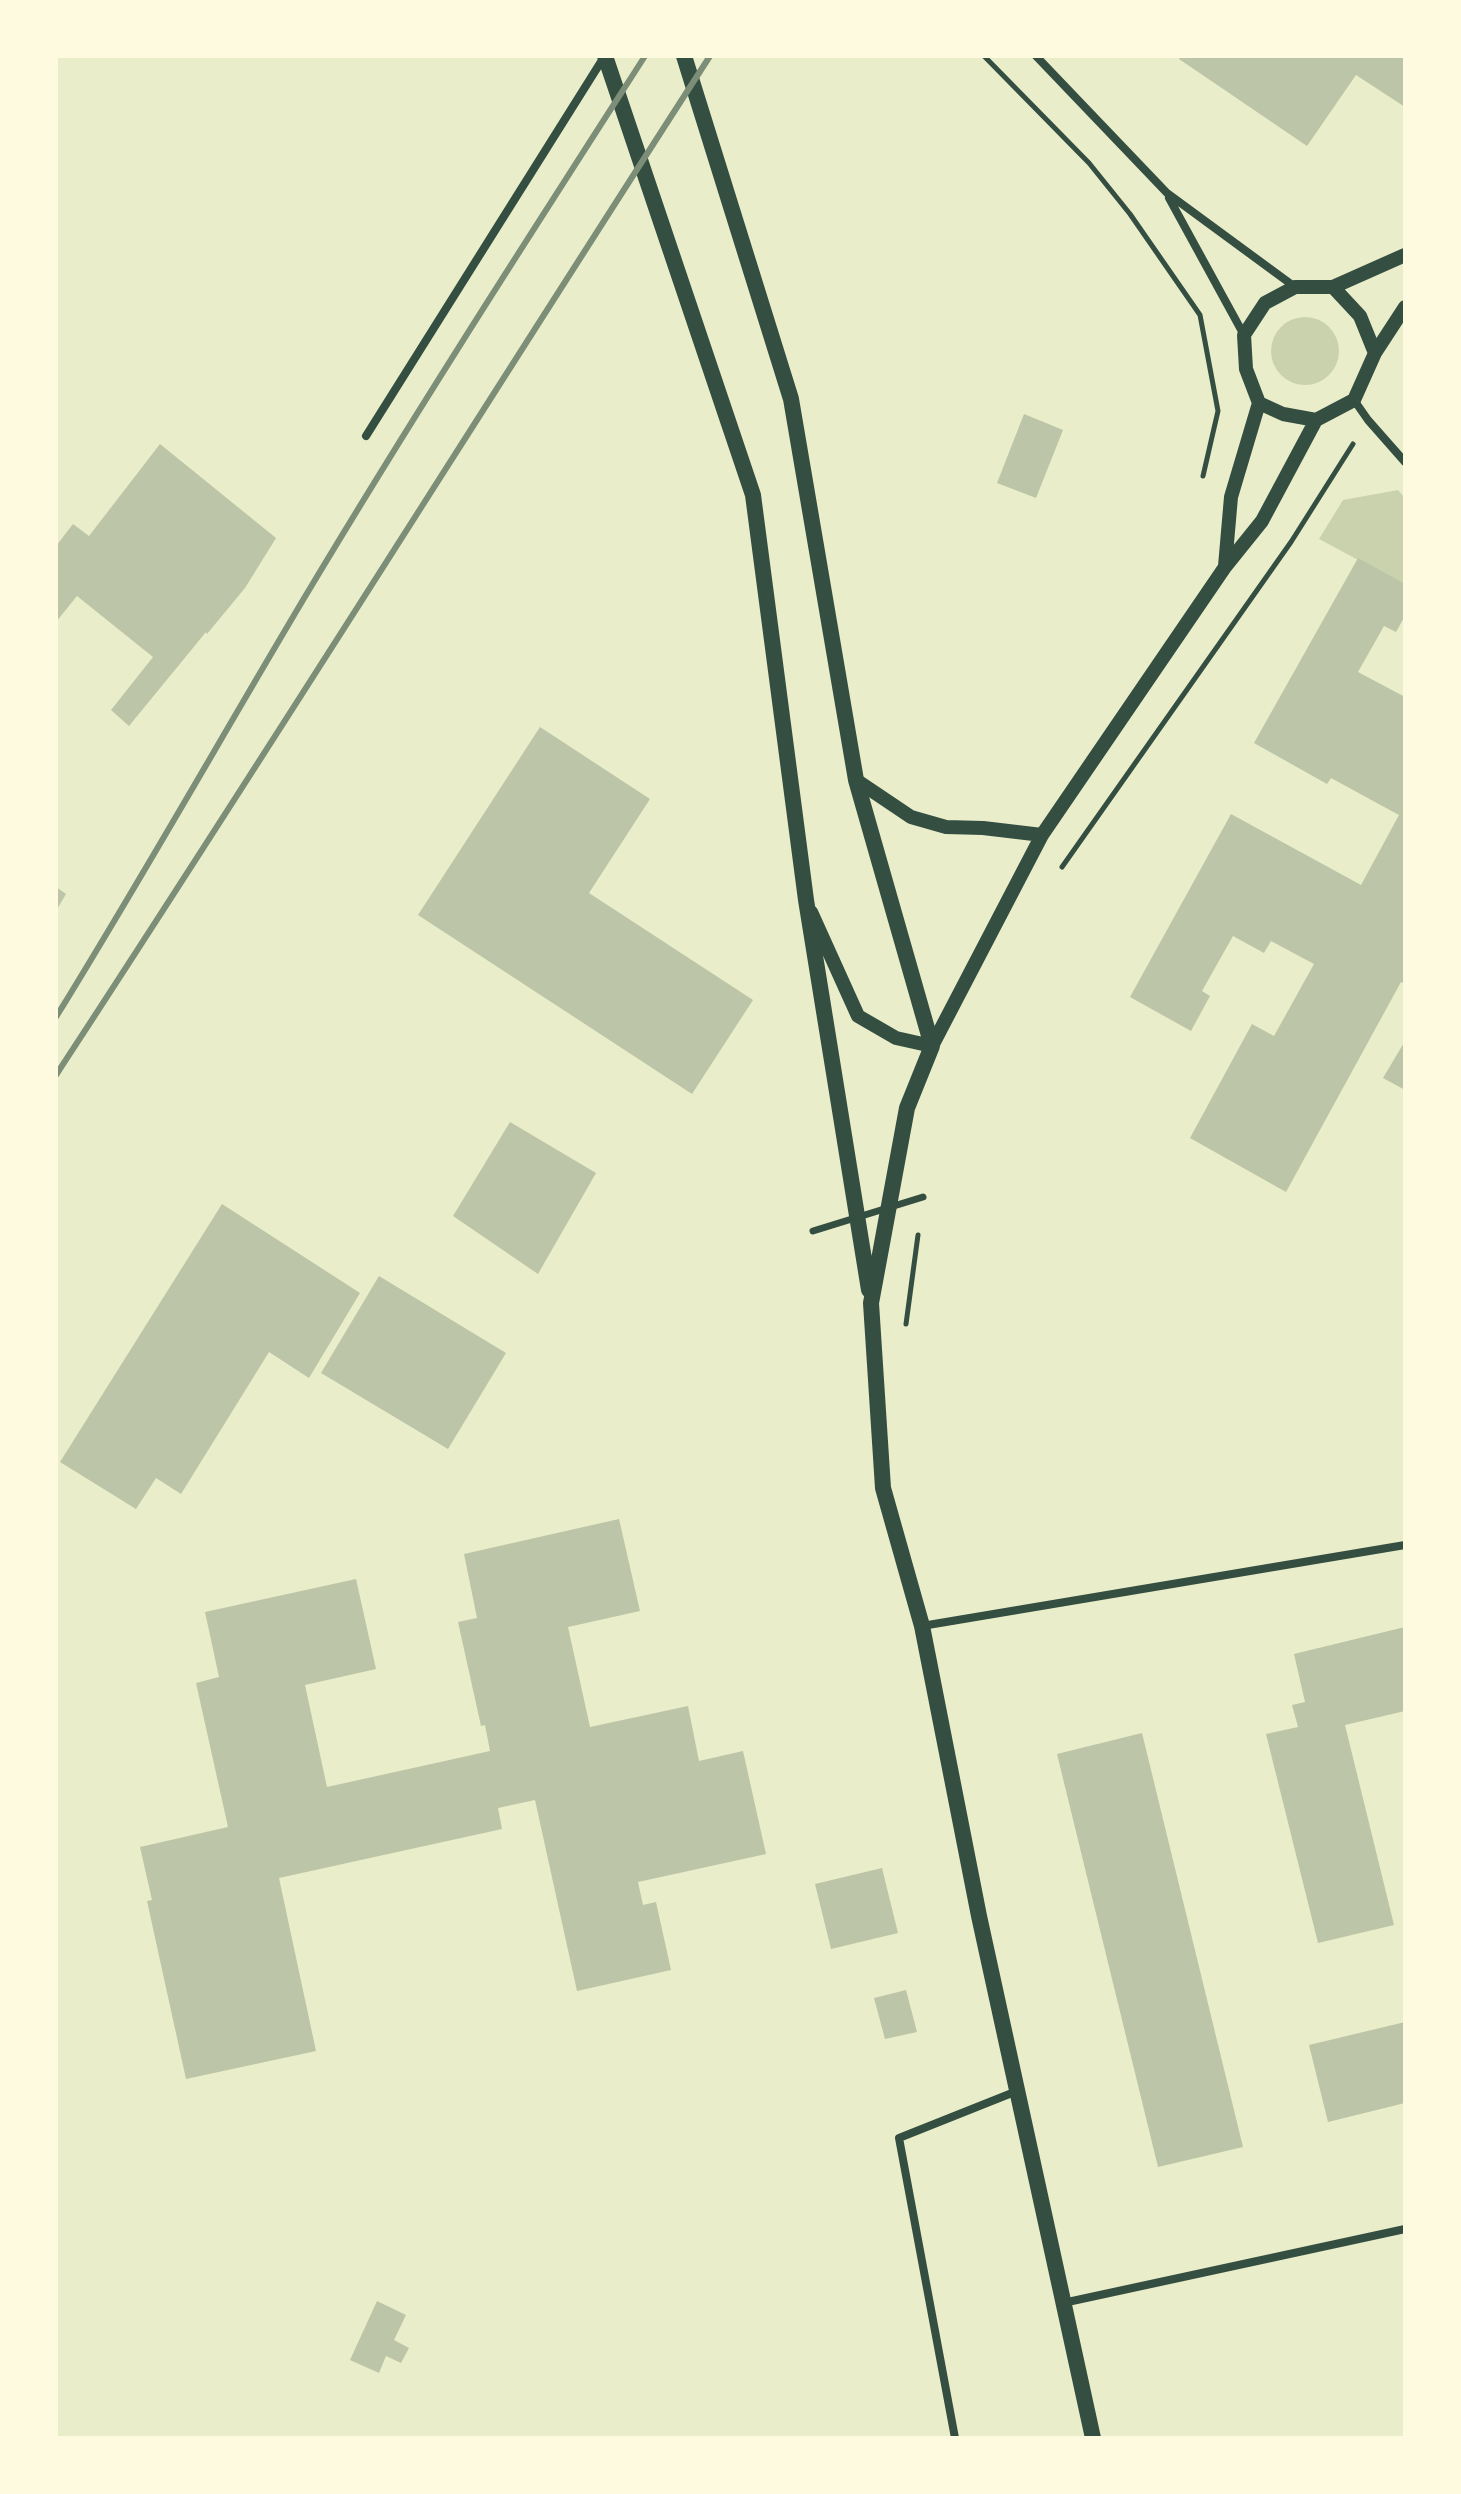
<!DOCTYPE html>
<style>
body{margin:0}
#map{position:relative;width:1461px;height:2494px;overflow:hidden;background:#e9edc9;font-family:"IBM Plex Sans",sans-serif}
canvas{display:block}
.frame{position:absolute;inset:0;border:58px solid #fefae0;pointer-events:none}
</style>
<div id="map">
<canvas width="1461" height="2494"></canvas>
<div class="frame"></div>
</div>
<script>
const ctx = document.querySelector('canvas').getContext('2d');
ctx.lineJoin = 'round';
function paint(path, color) {
  ctx.fillStyle = color;
  ctx.fill(path, 'evenodd');
}
function stroke(path, color, width, dash) {
  ctx.strokeStyle = color;
  ctx.lineWidth = width;
  ctx.lineCap = dash ? 'butt' : 'round';
  ctx.setLineDash(dash || []);
  ctx.stroke(path);
}
paint(new Path2D(`
 M1271 351a34 34 0 1 1 68 0a34 34 0 1 1-68 0Z
 M1398,490L1405,498V585L1319,539L1343,500Z`), '#cad2ad');
paint(new Path2D(`
 M1181,56H1405V107L1356,75L1307,146L1179,59Z
 M1024,414L1063,430L1036,498L997,483Z
 M160,444L276,538L245,588L207,634L206,632L129,726L111,710L153,657L77,596L56,622V546L73,524L89,536Z
 M1358,558L1405,584V616L1396,632L1384,626L1358,672L1405,697V984L1401,982L1286,1192L1190,1138L1252,1024L1274,1036L1314,964L1271,941L1264,953L1233,936L1202,991L1210,996L1191,1031L1130,997L1231,814L1361,885L1399,815L1331,778L1327,784L1254,743Z
 M540,727L650,799L589,893L753,1000L692,1094L418,915Z
 M56,887L66,894L56,911Z
 M1405,1041V1090L1383,1078Z
 M510,1122L596,1173L538,1274L453,1216Z
 M222,1204L360,1293L309,1378L269,1352L181,1494L156,1478L136,1509L60,1462Z
 M379,1276L506,1353L448,1449L321,1373Z
 M619,1519L640,1611L568,1627L590,1727L688,1706L699,1761L743,1751L766,1854L638,1882L643,1905L656,1902L671,1970L577,1991L535,1800L498,1808L502,1829L279,1878L316,2051L186,2079L147,1901L152,1900L140,1847L228,1827L196,1683L219,1677L205,1612L356,1579L376,1669L305,1685L327,1787L490,1751L485,1725L481,1726L458,1622L477,1618L464,1554Z
 M1405,1627V1711L1345,1725L1394,1925L1318,1943L1266,1734L1298,1727L1292,1705L1305,1702L1294,1654Z
 M1142,1733L1243,2147L1158,2167L1057,1754Z
 M882,1868L898,1933L831,1949L815,1884Z
 M906,1990L917,2032L885,2039L874,1998Z
 M1405,2022V2103L1328,2122L1309,2045Z
 M377,2301L406,2315L394,2340L409,2348L401,2363L386,2356L379,2373L350,2360Z`), '#bcc5a7');
stroke(new Path2D(`
 M984,56L1089,163L1130,214L1200,315L1218,411L1203,476
 M1062,867L1291,542L1353,444
 M906,1324L918,1235`), '#344e41', 5);
stroke(new Path2D(`
 M813,1231L923,1197`), '#344e41', 7);
stroke(new Path2D(`
 M1036,56L1167,193L1295,287
 M1169,198L1244,335
 M1354,400L1368,420L1405,462
 M366,436L604,57
 M922,1626L1405,1545
 M1063,2303L1405,2229
 M955,2438L899,2138L1017,2091`), '#344e41', 8);
stroke(new Path2D(`
 M1295,287H1333L1360,316L1375,353L1354,400L1316,420L1283,414L1259,403L1246,369L1244,335L1265,303Z
 M1333,287L1405,255
 M1375,353L1405,307
 M1225,566L1231,497L1259,403
 M856,780L911,817L946,827L983,828L1042,835
 M811,912L858,1016L896,1038L932,1046L1042,835L1225,567L1262,521L1316,420`), '#344e41', 14);
stroke(new Path2D(`
 M605,56L753,495L806,900L869,1290
 M684,56L791,399L856,780L932,1046L907,1108L871,1303L883,1488L922,1626L979,1916L1093,2438`), '#344e41', 16);
stroke(new Path2D(`
 M56,1017C142,878 222,736 306,595C415,413 530,235 645,56
 M56,1075C277,738 491,395 710,56`), '#7c8e77', 6);
</script>
